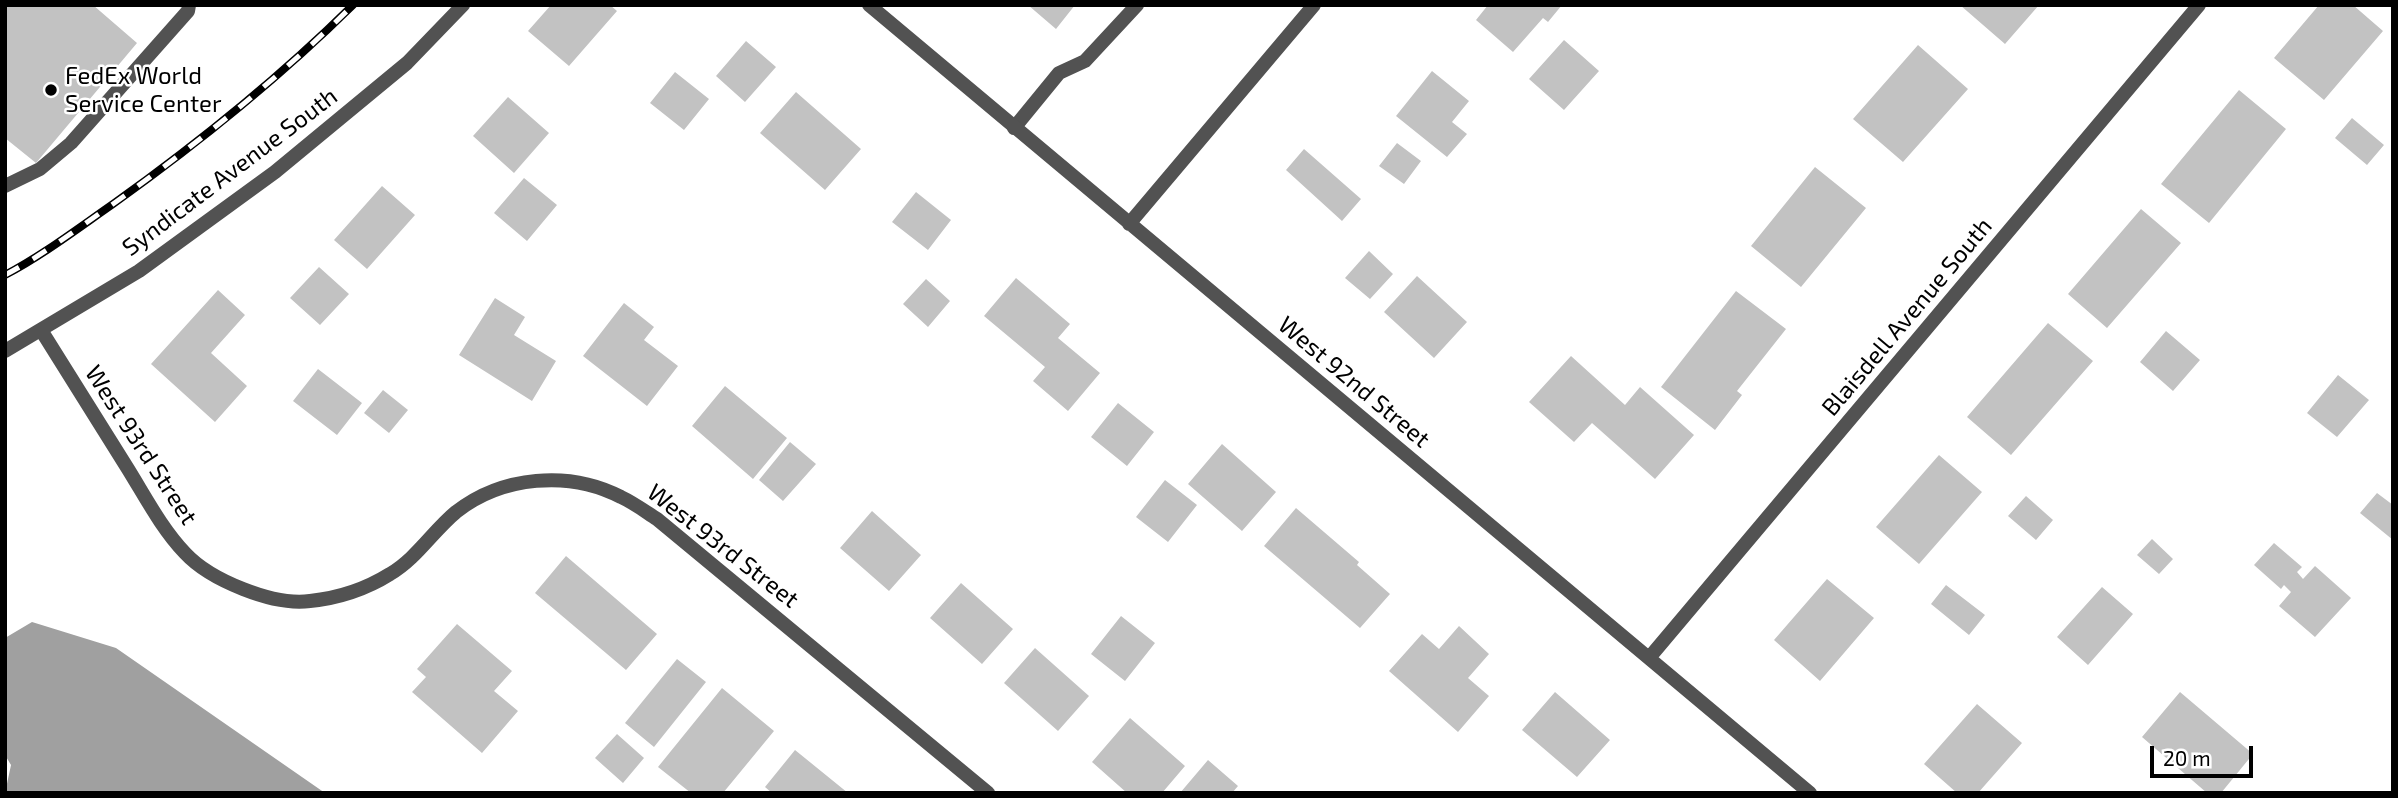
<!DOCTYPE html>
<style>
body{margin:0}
#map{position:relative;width:2398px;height:798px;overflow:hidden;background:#fff;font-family:"Exo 2",sans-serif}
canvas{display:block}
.frame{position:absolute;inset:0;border:7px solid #000;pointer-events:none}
.scale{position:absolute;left:2150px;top:746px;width:103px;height:32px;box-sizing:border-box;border:4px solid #000;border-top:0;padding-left:9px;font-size:21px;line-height:24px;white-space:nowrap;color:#000;-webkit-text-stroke:5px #fff;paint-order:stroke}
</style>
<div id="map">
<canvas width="2398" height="798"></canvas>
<div class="frame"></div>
<div class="scale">20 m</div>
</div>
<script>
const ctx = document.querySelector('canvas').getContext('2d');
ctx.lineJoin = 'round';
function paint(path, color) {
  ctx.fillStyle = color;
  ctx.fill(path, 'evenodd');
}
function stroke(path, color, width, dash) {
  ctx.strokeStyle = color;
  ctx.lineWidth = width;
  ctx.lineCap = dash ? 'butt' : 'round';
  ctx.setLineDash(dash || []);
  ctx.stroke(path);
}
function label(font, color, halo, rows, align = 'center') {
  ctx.font = font + ' "Exo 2",sans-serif';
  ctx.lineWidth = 5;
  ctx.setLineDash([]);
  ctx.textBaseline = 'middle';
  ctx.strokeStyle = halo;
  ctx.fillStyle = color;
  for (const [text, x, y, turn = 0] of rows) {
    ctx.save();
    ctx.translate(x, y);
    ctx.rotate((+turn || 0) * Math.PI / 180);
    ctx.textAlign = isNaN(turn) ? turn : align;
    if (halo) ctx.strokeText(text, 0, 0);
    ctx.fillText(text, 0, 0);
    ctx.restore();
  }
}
paint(new Path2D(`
 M32,622L116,648L325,793H5L11,765L5,755V638Z`), '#a0a0a0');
paint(new Path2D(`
 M5,5H93L137,43L36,163L5,138Z
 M551,5H610L617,11L569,66L528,31Z
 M1028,5H1075L1056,29Z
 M1488,5H1562L1548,22L1543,18L1513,52L1476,20Z
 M1960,5H2039L2005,44Z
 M2319,5H2353L2383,31L2324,100L2274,58Z
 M1564,40L1599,71L1564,110L1529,79Z
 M746,41L776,67L745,102L716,76Z
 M1918,45L1968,89L1903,162L1853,119Z
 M1432,71L1469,101L1452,122L1467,134L1447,157L1396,116Z
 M675,72L709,99L684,130L650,103Z
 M2239,90L2286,129L2209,223L2161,184Z
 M796,92L861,149L825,190L760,133Z
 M508,97L549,133L514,173L473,136Z
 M2352,118L2384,145L2367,165L2335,138Z
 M1397,143L1421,161L1404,184L1379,166Z
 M1304,149L1361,199L1342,221L1286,170Z
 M1815,167L1866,208L1801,287L1751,246Z
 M524,178L557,205L527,241L494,213Z
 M382,186L415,215L367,269L334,240Z
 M916,192L951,220L928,250L892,222Z
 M2141,209L2181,243L2107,328L2068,294Z
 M1369,251L1393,274L1370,299L1345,278Z
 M319,267L349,294L320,325L290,298Z
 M1417,276L1467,322L1434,358L1384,312Z
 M1016,278L1070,324L1058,338L1100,373L1068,411L1033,381L1045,367L984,316Z
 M926,279L950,301L928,327L903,304Z
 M218,290L245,315L211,353L247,386L215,422L151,364Z
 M1736,291L1786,329L1737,391L1742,395L1715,430L1661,387Z
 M495,298L525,317L514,335L556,361L532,401L459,355Z
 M624,303L654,327L644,340L678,366L647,406L583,356Z
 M2048,323L2093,361L2011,455L1967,417Z
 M2166,331L2200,360L2173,391L2140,362Z
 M1571,356L1625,405L1640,387L1694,435L1655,479L1592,423L1574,442L1529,402Z
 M318,369L362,403L337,435L293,401Z
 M2338,375L2369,400L2337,437L2307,413Z
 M725,386L787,438L753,479L692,426Z
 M383,390L408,410L389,433L364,413Z
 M1118,403L1154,432L1127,466L1091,437Z
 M790,442L816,464L783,501L759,480Z
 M1222,444L1276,492L1242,531L1188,484Z
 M1939,455L1982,492L1919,564L1876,527Z
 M1165,480L1197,505L1168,542L1136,517Z
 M2377,493L2393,505V540L2360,513Z
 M2026,496L2053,520L2036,540L2008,516Z
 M1296,508L1359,562L1357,565L1390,594L1360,628L1264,546Z
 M872,511L921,555L889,591L840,548Z
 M2152,539L2173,559L2159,574L2137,555Z
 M2274,543L2302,567L2297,572L2303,579L2315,566L2351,598L2315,637L2279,606L2291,592L2284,585L2281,589L2254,565Z
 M566,556L657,634L626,670L535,593Z
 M1827,579L1874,618L1820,681L1774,640Z
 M961,583L1013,629L982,664L930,618Z
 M1946,585L1985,615L1969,635L1931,604Z
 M2102,587L2133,614L2088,665L2057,637Z
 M1121,616L1155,643L1125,681L1091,654Z
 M457,624L512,671L494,691L518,711L482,753L412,692L426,677L417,669Z
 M1459,626L1489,654L1468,678L1489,696L1458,732L1389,671L1422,634L1439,649Z
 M1035,648L1089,696L1058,731L1004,683Z
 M677,659L706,682L654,747L625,723Z
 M722,688L774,731L723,793H691L658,767Z
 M1555,692L1610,740L1577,777L1522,730Z
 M2180,692L2253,754L2221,793H2207L2142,737Z
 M1977,704L2022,743L1978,793H1957L1924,764Z
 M1130,718L1185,766L1162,793H1127L1092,762Z
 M617,734L644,758L623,783L595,758Z
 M795,750L848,793H772L765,787Z
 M1208,760L1238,786L1232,793H1180Z`), '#c2c2c2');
stroke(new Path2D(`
 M1014,128L1059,73L1085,61L1137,5
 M5,186L40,169L71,143L188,11L189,5`), '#525252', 14);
stroke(new Path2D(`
 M869,5L1810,793
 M1129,224L1314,5
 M41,330C70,376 99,423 128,469C146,498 162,529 185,553C210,580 273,606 310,601C339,598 366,589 390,574C416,559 433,531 456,512C502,476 569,470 621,497C634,503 646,512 657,519L988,793
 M5,351L139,271L275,172L407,63L463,5
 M1649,658L2199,5`), '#525252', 14);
const rail = new Path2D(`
 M5,275C43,255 77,229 113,204C197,144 279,78 353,5`);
stroke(rail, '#000', 8);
stroke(rail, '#fff', 5, [16]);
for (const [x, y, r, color] of [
 [51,90,7,"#000"]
]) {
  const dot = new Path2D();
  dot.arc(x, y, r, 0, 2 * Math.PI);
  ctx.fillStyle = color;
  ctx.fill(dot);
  stroke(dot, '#fff', 2.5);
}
label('24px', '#000', '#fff', [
 ["FedEx World",65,76],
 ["Service Center",65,104]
], 'left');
label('24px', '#000', '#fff', [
 ["Syndicate Avenue South",230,172,-37],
 ["Blaisdell Avenue South",1907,317,-50],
 ["West 92nd Street",1354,382,40],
 ["West 93rd Street",141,445,57],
 ["West 93rd Street",723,546,38]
]);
</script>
